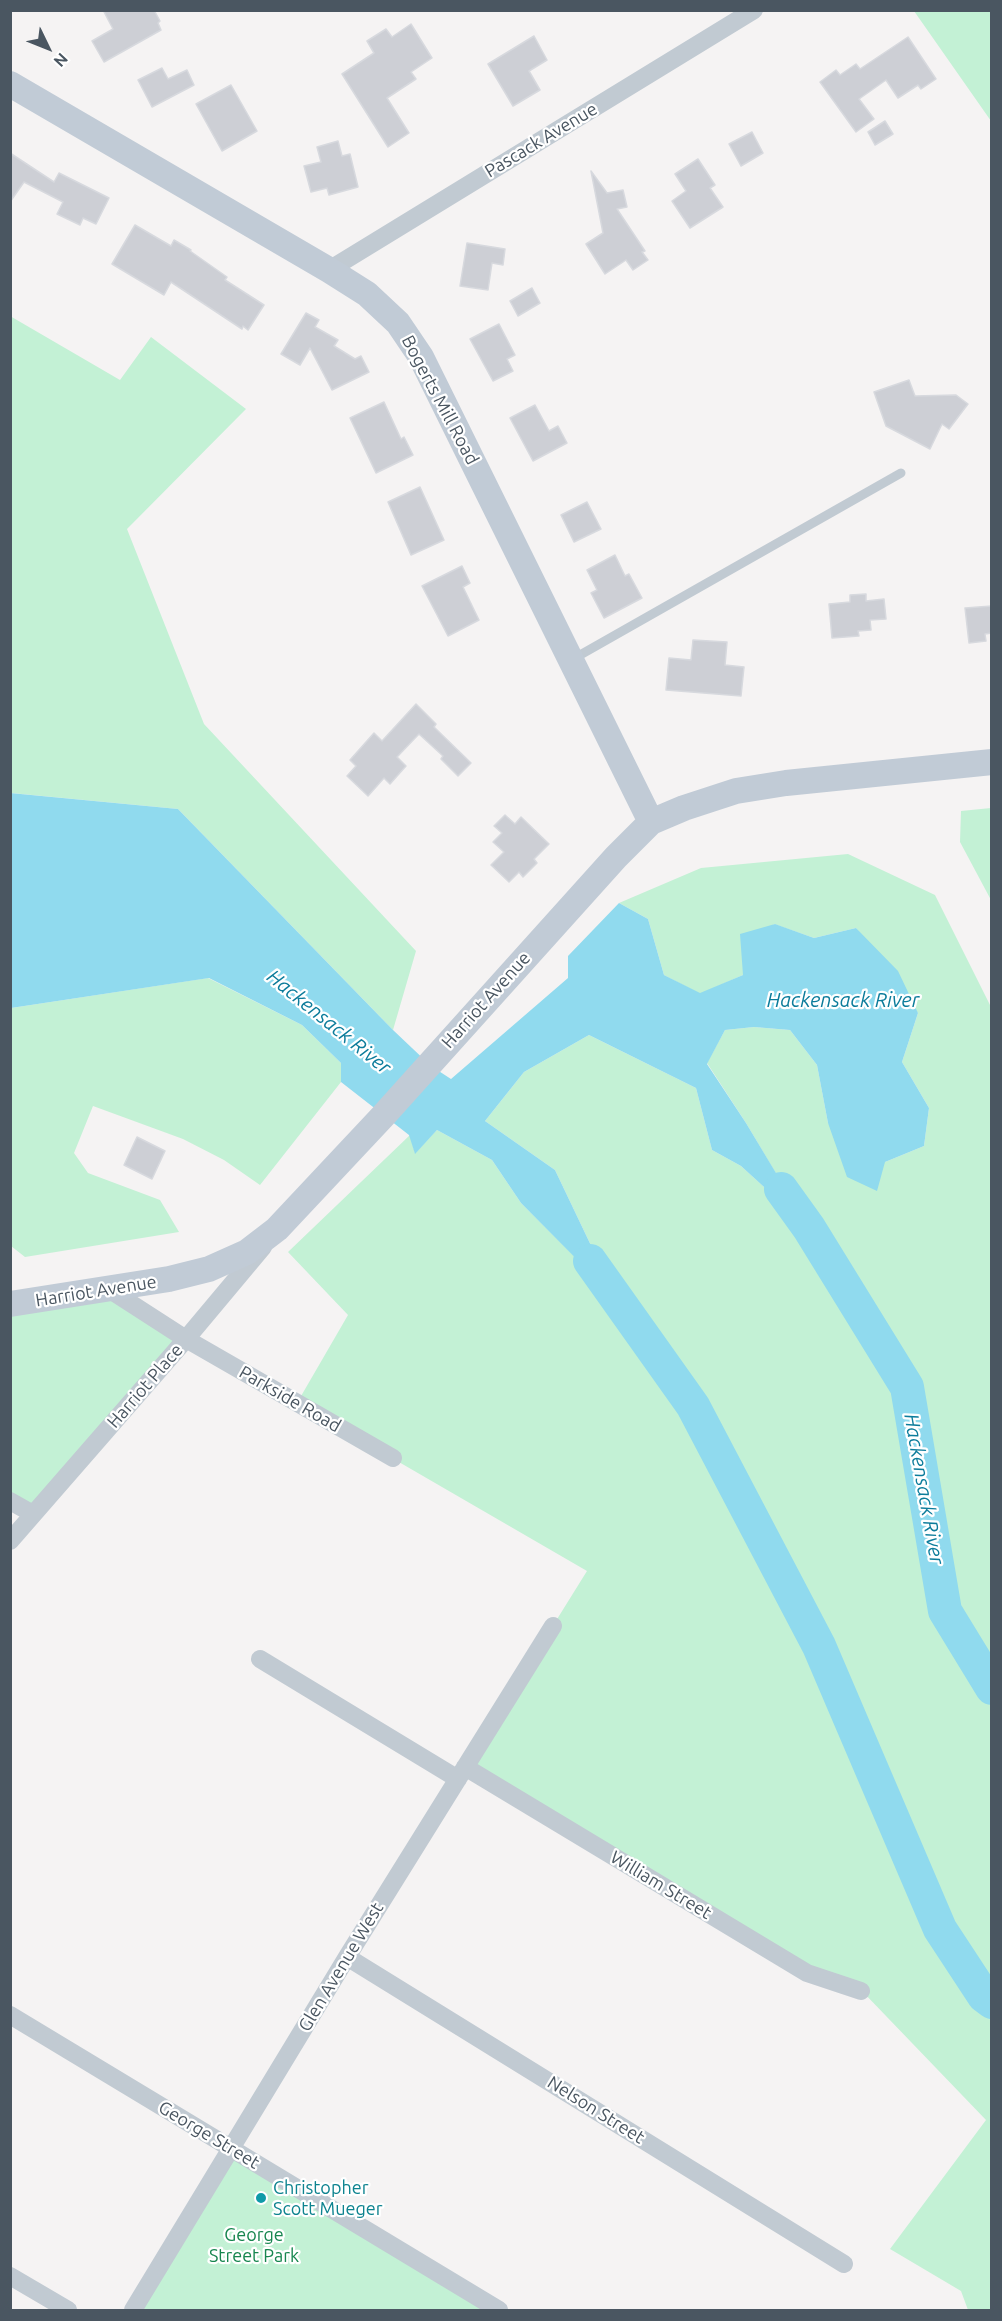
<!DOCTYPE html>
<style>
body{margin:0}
#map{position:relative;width:1002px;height:2321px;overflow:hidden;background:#f5f3f3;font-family:Ubuntu,sans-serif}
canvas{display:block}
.frame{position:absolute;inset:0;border:12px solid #4a5661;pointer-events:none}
.north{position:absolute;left:18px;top:18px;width:60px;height:60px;-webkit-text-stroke:4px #fff;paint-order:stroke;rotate:133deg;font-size:16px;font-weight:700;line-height:24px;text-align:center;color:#4a5661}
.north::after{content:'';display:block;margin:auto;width:21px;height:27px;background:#4a5661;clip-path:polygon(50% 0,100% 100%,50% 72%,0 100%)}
</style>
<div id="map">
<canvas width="1002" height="2321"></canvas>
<div class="frame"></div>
<div class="north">N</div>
</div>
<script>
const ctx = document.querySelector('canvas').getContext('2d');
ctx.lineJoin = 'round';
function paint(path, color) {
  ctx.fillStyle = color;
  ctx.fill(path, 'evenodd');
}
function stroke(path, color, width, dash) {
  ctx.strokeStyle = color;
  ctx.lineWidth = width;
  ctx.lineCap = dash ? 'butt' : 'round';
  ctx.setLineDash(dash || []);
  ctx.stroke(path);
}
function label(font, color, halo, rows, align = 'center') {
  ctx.font = font + ' Ubuntu,sans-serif';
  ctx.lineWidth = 4.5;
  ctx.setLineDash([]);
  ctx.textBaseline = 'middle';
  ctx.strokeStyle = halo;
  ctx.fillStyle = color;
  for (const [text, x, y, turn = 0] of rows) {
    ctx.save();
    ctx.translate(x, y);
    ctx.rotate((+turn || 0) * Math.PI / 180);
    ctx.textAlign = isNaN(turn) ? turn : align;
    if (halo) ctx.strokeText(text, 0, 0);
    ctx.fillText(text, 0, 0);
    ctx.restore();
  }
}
paint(new Path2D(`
 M914,11H991V121Z
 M10,316L120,380L151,337L246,409L127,529L204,724L416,951L393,1030L178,809L11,793Z
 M991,808L992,809L991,900L960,842L961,811Z
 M848,854L935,895L992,1009L991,2310H968L961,2291L890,2249L986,2120L862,1991L807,1973L465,1767L587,1571L297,1403L348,1315L288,1252L410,1135L415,1153L437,1130L492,1160L521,1203L616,1298L555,1170L485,1121L524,1072L589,1035L696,1088L712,1150L741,1166L807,1226L746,1123L707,1063L725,1030L754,1027L790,1030L817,1065L828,1123L885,1162L924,1146L929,1108L902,1062L918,1013L856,928L814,938L774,924L743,975L700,994L664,975L648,919L619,903L701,868Z
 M208,978L302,1025L341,1063V1082L260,1185L224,1160L183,1139L93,1106L74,1153L88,1173L160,1200L179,1232L25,1257L11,1246V1008Z
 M107,1288L187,1338L33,1514L11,1501L10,1304Z
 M232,2156L487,2310H138Z`), '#c3f1d5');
paint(new Path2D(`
 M10,793L178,809L393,1030L431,1066L451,1079L568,978V956L619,903L648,919L664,975L700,993L743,975L740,934L775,924L814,938L856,928L898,971L918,1013L902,1062L929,1108L924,1146L885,1162L877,1191L847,1177L828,1123L817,1065L790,1030L754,1027L725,1030L707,1064L746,1123L809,1228L741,1166L712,1150L696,1088L589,1035L524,1072L485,1121L555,1170L617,1300L521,1203L492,1160L437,1130L415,1154L409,1135L341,1082V1063L302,1025L209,978L11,1008Z`), '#90daee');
stroke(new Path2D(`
 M781,1189L809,1228L907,1387L945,1611L992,1688
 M590,1261L693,1406L819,1646L940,1929L984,1996L992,2002`), '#90daee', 34);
const building = new Path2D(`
 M103,10H154L160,21L158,23L161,30L104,62L92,41L113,29Z
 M411,24L432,58L411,72L416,79L387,98L409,133L388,147L342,74L374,53L367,41L386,29L392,37Z
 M534,36L547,60L529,71L540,90L513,106L488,64Z
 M908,37L936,79L921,89L918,85L898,98L886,80L859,99L874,119L856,132L820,82L836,70L840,75L856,64L860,69Z
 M162,68L168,79L187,70L194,85L152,107L138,80Z
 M231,85L257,131L222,151L196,104Z
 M885,121L893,134L875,145L868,132Z
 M752,132L763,153L741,166L729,144Z
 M338,141L342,156L350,154L358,187L329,195L327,188L311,192L304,166L321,162L317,147Z
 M10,153L54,182L59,173L109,198L96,224L83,218L80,225L57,214L63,202L24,182L10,202Z
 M698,159L715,185L710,188L723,207L690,228L672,201L686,191L675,174Z
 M591,171L607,193L623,190L627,207L617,209L645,251L642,252L648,260L633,270L626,260L605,274L586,244L603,233Z
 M135,225L171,246L174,240L191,250L190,251L227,277L225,280L264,305L248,330L243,326L242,329L171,282L164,295L112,264Z
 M467,243L505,249L503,265L492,263L488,290L460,286Z
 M532,288L540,303L518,316L510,301Z
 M306,313L319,320L315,327L338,340L334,346L355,359L361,356L369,372L332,390L310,348L300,365L281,354Z
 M499,324L515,355L507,359L513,371L493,381L470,339Z
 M909,380L915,396L956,395L968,404L949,429L942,424L930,449L886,426L874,392Z
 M384,402L401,439L404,437L413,455L376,473L350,418Z
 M535,405L549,431L558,426L567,443L533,461L510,418Z
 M420,487L444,540L411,555L388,502Z
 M587,502L601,529L574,542L561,515Z
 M615,555L625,576L629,574L642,598L604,618L591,593L597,590L587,570Z
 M462,566L470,583L463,587L479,620L448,636L422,586Z
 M866,594V601L884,599L886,619L870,620L871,630L858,631L859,636L832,638L829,604L850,602V595Z
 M992,606V633L985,634L986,641L969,643L965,608Z
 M693,640L727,642L725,665L744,667L741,696L666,690L669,658L691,660Z
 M416,704L436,724L434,727L471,763L458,776L441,759L443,756L419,734L397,757L406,766L390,784L384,778L368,796L347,776L356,766L350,760L374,733L382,741Z
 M505,815L515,824L521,817L549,844L534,859L537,863L523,877L519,872L509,882L491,865L504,852L493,842L502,833L494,826Z
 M137,1137L165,1151L152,1179L124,1165Z`);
paint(building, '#cdcfd5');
stroke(building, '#d7d9de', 1.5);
stroke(new Path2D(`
 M573,659L901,473`), '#c1cad2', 9);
stroke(new Path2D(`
 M329,270L754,10
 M107,1288L186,1339L393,1458
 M10,1501L33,1514
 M10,1541L186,1339L263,1247
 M260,1659L458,1779
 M465,1767L807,1973L861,1991
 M347,1957L844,2264
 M10,2015L499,2310
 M10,2276L68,2310
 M133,2310L347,1957L553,1626`), '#c1cad2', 18);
stroke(new Path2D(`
 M10,84L329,270L367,294L398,323L421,357L651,822
 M10,1304L169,1279L209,1269L247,1252L277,1229L383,1116L616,857L651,822L684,808L736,791L786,783L992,762`), '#c1cbd6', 26);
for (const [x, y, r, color] of [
 [261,2198,6,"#0f9aa8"]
]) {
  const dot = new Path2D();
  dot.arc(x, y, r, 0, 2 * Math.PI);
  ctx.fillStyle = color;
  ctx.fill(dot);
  stroke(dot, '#fff', 2);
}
label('18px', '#4a5661', '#fff', [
 ["Pascack Avenue",541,140,-31],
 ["Bogerts Mill Road",440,400,62],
 ["Harriot Avenue",486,1000,-48],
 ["Harriot Avenue",96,1291,-9],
 ["Harriot Place",145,1386,-49],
 ["Parkside Road",290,1399,30],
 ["William Street",661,1885,31],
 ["Glen Avenue West",341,1967,-59],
 ["Nelson Street",596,2110,32],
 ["George Street",209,2135,31]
]);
label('18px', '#0d838f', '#fff', [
 ["Christopher",273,2188],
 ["Scott Mueger",273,2209]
], 'left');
label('18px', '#17864f', '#fff', [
 ["George",254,2235],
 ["Street Park",254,2256]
]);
label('italic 20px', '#0c7c9b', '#fff', [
 ["Hackensack River",843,1000],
 ["Hackensack River",329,1022,39],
 ["Hackensack River",924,1489,80]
]);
</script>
